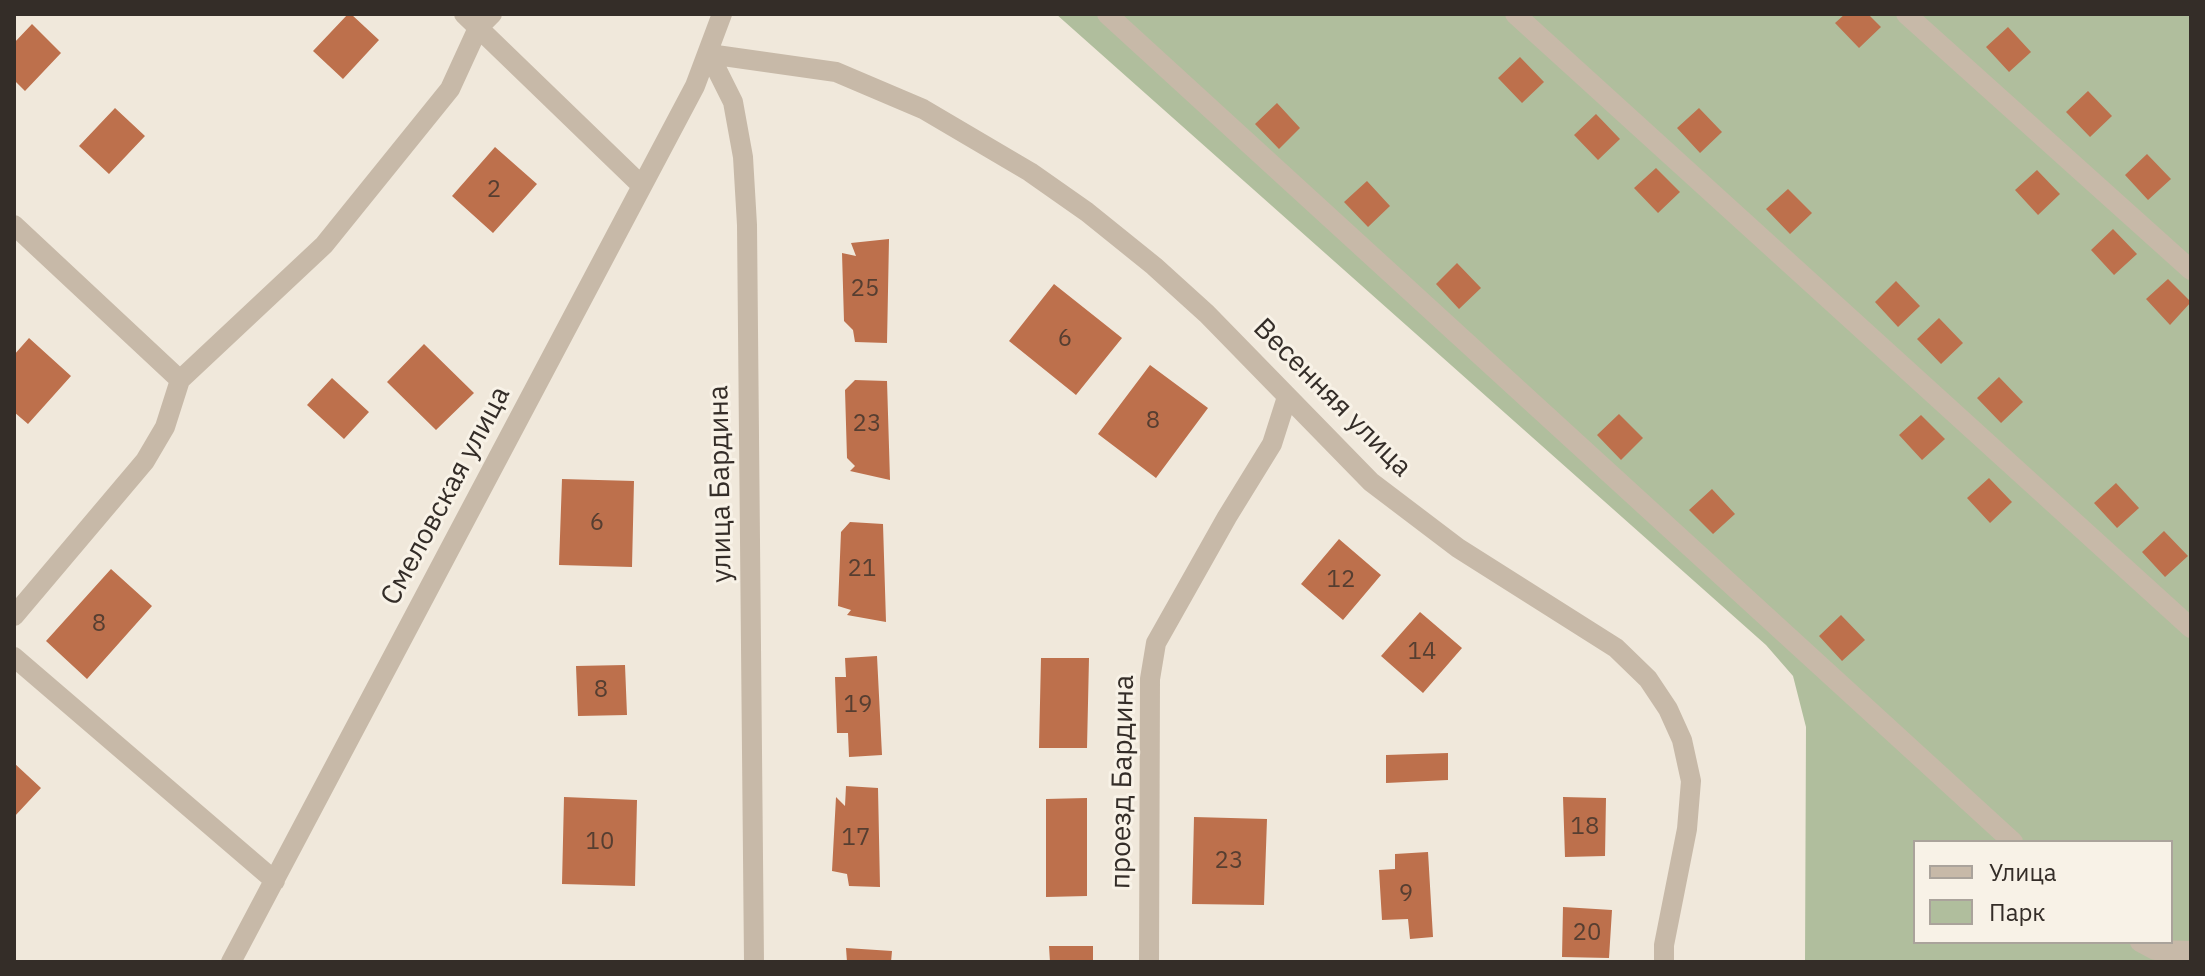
<!DOCTYPE html>
<meta charset="utf-8">
<style>
body{margin:0}
#map{position:relative;width:2205px;height:976px;overflow:hidden;background:#f0e8db;font-family:"IBM Plex Sans",sans-serif}
canvas{display:block}
.frame{position:absolute;inset:0;border:16px solid #342d28;pointer-events:none}
.legend{position:absolute;left:1913px;top:840px;width:260px;height:104px;box-sizing:border-box;background:#f8f2e7;border:2px solid #aaa39b;margin:0;padding:10px 14px;list-style:none;font-size:24px;color:#342d28}
.legend li{display:flex;align-items:center;gap:16px;height:40px}
.legend b{width:40px;border:2px solid #aaa39b}
</style>
<div id="map">
<canvas width="2205" height="976"></canvas>
<div class="frame"></div>
<ul class="legend">
<li><b style="height:10px;background:#c7b9a8"></b>Улица</li>
<li><b style="height:22px;background:#b0be9d"></b>Парк</li>
</ul>
</div>
<script>
const ctx = document.querySelector('canvas').getContext('2d');
ctx.lineJoin = 'round';
function paint(path, color) {
  ctx.fillStyle = color;
  ctx.fill(path, 'evenodd');
}
function stroke(path, color, width, dash) {
  ctx.strokeStyle = color;
  ctx.lineWidth = width;
  ctx.lineCap = dash ? 'butt' : 'round';
  ctx.setLineDash(dash || []);
  ctx.stroke(path);
}
function label(font, color, halo, rows, align = 'center') {
  ctx.font = font + ' "IBM Plex Sans",sans-serif';
  ctx.lineWidth = 6;
  ctx.setLineDash([]);
  ctx.textBaseline = 'middle';
  ctx.strokeStyle = halo;
  ctx.fillStyle = color;
  for (const [text, x, y, turn = 0] of rows) {
    ctx.save();
    ctx.translate(x, y);
    ctx.rotate((+turn || 0) * Math.PI / 180);
    ctx.textAlign = isNaN(turn) ? turn : align;
    if (halo) ctx.strokeText(text, 0, 0);
    ctx.fillText(text, 0, 0);
    ctx.restore();
  }
}
paint(new Path2D(`
 M1056,14H2191V962H1805L1806,727L1793,676L1766,645ZM1915,842H2171V942H1915Z`), '#b0be9d');
paint(new Path2D(`
 M348,14H351L379,40L343,79L313,51Z
 M1845,14H1868L1881,27L1859,48L1835,23Z
 M32,24L61,53L25,91L14,80V43Z
 M2008,27L2031,52L2009,72L1986,47Z
 M1520,57L1544,82L1522,103L1498,78Z
 M2088,91L2112,116L2090,137L2066,112Z
 M1277,103L1300,128L1279,149L1255,124Z
 M115,108L145,136L109,174L79,146Z
 M1699,108L1722,132L1700,153L1677,128Z
 M1596,114L1620,139L1598,160L1574,135Z
 M495,147L537,184L493,233L452,196Z
 M2147,154L2171,179L2148,200L2125,175Z
 M1656,168L1680,192L1658,213L1634,188Z
 M2037,170L2060,194L2038,215L2015,190Z
 M1367,181L1390,206L1368,227L1344,202Z
 M1788,189L1812,213L1790,234L1766,209Z
 M2113,229L2137,254L2114,275L2091,250Z
 M889,239L887,343L855,342L853,330L844,321L842,253L856,256L851,243Z
 M1457,263L1481,288L1459,309L1436,284Z
 M2168,279L2191,302L2170,325L2146,299Z
 M1896,281L1920,306L1898,327L1875,302Z
 M1054,284L1122,338L1076,395L1009,341Z
 M1939,318L1963,343L1941,364L1917,339Z
 M29,338L71,376L28,424L14,412V355Z
 M424,344L474,393L436,430L387,382Z
 M1150,365L1208,408L1156,478L1098,434Z
 M1999,377L2023,402L2001,423L1977,398Z
 M332,378L369,412L344,439L307,405Z
 M855,380L887,381L890,480L850,471L855,466L847,458L845,390Z
 M1619,414L1643,438L1621,460L1597,435Z
 M1921,415L1945,439L1922,460L1899,435Z
 M1989,478L2012,502L1990,523L1967,498Z
 M562,479L634,481L632,567L559,565Z
 M2116,483L2139,508L2117,528L2094,503Z
 M1712,489L1735,514L1713,534L1689,510Z
 M850,522L883,524L886,622L847,615L851,610L838,606L841,532Z
 M2164,531L2188,556L2165,577L2142,552Z
 M1339,539L1381,575L1343,620L1301,584Z
 M111,569L152,606L87,679L46,641Z
 M1420,612L1462,648L1423,693L1381,656Z
 M1841,615L1865,640L1842,661L1819,636Z
 M877,656L882,755L849,757L848,733H837L835,677H846L845,658Z
 M1041,658H1089L1087,748H1039Z
 M625,665L627,715L578,716L576,666Z
 M1448,753V780L1386,783V755Z
 M14,763L41,788L14,817Z
 M846,786L878,788L880,887L849,886L847,874L832,871L836,797L845,806Z
 M564,797L637,800L635,886L562,884Z
 M1563,797L1606,798L1605,856L1565,857Z
 M1087,798V896L1046,897V799Z
 M1194,817L1267,819L1264,905L1192,904Z
 M1428,852L1433,937L1410,939L1408,919L1382,920L1379,870L1395,869V854Z
 M1563,907L1612,910L1609,958L1562,957Z
 M1049,946H1093V962H1050Z
 M846,948L892,951L891,962H847Z`), '#bd704c');
stroke(new Path2D(`
 M464,14L641,185
 M1107,14L2013,842
 M1515,14L2191,628
 M1906,14L2191,270
 M709,54L836,72L923,109L1030,172L1087,212L1154,266L1207,314L1371,482L1458,548L1616,648L1648,679L1668,709L1682,740L1691,781L1687,829L1664,945V962
 M709,54L733,102L743,157L747,225L754,962
 M14,225L180,380
 M14,616L145,461L165,427L180,380L324,245L450,89L478,28L492,14
 M14,657L275,881
 M2140,942L2155,950L2191,951
 M231,962L695,86L722,14
 M1149,962L1150,679L1156,643L1227,517L1272,444L1287,397`), '#c7b9a8', 20);
label('24px', '#563e31', null, [
 ["2",494,190],
 ["25",865,289],
 ["6",1065,339],
 ["8",1153,421],
 ["23",867,424],
 ["6",597,523],
 ["21",862,569],
 ["12",1341,580],
 ["8",99,624],
 ["14",1422,652],
 ["8",601,690],
 ["19",858,705],
 ["18",1585,827],
 ["17",856,838],
 ["10",600,842],
 ["23",1229,861],
 ["9",1406,894],
 ["20",1587,933]
]);
label('28px', '#342d28', '#f8f2e7', [
 ["Весенняя улица",1332,398,45],
 ["улица Бардина",721,484,-91],
 ["Смеловская улица",446,496,-62],
 ["проезд Бардина",1123,782,-89]
]);
</script>
